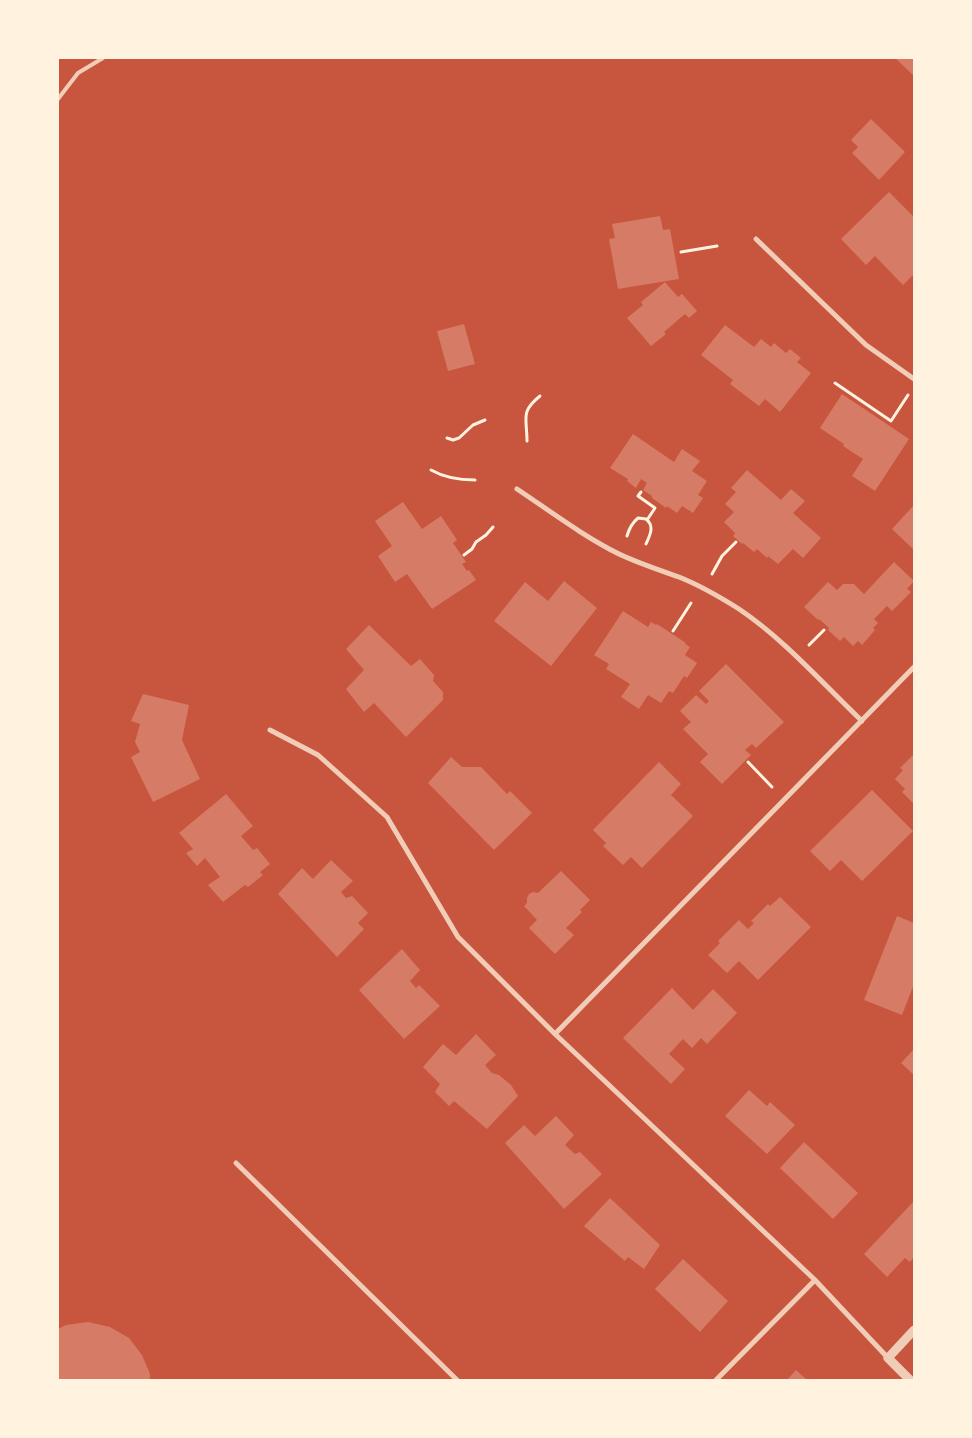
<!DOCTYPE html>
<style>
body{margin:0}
#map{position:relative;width:972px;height:1438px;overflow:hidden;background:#c8553d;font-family:"Archivo Narrow",sans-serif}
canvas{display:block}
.frame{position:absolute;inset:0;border:59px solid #fff3e0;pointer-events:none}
</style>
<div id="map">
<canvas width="972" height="1438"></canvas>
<div class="frame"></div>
</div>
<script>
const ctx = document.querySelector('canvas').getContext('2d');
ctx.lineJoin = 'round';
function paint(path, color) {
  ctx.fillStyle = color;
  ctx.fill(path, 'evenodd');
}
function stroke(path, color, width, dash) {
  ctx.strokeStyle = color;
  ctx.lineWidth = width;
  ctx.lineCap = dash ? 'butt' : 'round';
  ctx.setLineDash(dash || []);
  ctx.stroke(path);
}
paint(new Path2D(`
 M895,58H914V76Z
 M871,119L905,152L879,180L852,153L858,147L851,140Z
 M889,192L914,217V274L903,285L875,256L866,265L841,239Z
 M660,216L663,230L670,229L679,279L618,289L609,239L615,238L612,224Z
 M665,282L678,297L682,294L697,311L689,318L685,314L664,332L666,334L651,346L627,318L643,305L641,302Z
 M464,324L475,364L448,371L437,331Z
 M725,325L754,347L761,339L771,347L774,343L786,353L790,349L801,358L797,362L811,373L780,412L765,399L759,406L730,384L733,380L701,355Z
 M842,394L909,439L875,491L852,476L863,459L843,446L844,444L820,428Z
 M633,434L674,462L682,449L700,461L692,471L707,481L698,495L703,498L693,513L682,506L677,513L667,506L666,508L652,498V496L643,490L647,483L641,479L636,488L627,481L628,479L610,468Z
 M747,470L781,500L791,489L805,501L793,513L821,538L803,558L793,549L778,564L768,556L767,558L757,549L754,552L743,543L742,544L733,536L735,533L724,522L734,512L725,504L736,492L731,488Z
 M403,502L422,529L441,516L457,540L453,543L466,562L462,564L467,571L469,570L476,580L432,609L407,574L395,582L378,556L392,546L375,521Z
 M914,505V550L892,529Z
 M894,562L914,581L907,589L911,592L892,611L887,606L874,619L878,623L873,628L875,630L862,645L858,641L853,646L844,637L840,641L828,630L829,628L819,619L818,620L804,607L828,582L837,590L843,584H854L864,594Z
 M564,581L597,608L551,666L494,621L525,582L548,601Z
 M623,611L648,627L651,622L656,625L657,624L686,643L685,644L690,647L685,655L697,663L687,678L684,676L673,693L669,691L661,703L648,695L639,709L621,697L630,684L606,669L609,664L594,655Z
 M369,625L411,666L420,659L434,675L433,681L443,692V700L406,737L374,703L364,712L346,689L364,670L346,649Z
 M726,664L784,722L756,748L752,744L745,750L751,755L722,784L700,762L708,754L683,729L691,722L680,711L696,695L706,704L709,701L699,691Z
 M143,694L189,705L182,740L200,779L153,802L131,757L140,752L135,742L140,724L131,721Z
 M914,754V804L902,792L905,789L895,779L903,770L900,768Z
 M451,757L462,767H481L507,794L510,791L532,813L494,850L428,783Z
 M659,762L681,784L671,795L693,816L642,868L631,857L623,865L603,846L606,843L593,830Z
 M872,790L913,831L862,881L841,860L830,871L810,851Z
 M226,794L253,826L241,836L253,850L257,848L270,864L260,872L263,875L248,887L245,885L223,902L208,885L220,877L205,858L197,866L186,853L193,849L179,833Z
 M331,860L353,881L341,892L346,898L352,896L368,913L358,923L364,929L337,957L278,894L302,868L313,879Z
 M561,871L590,900L580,910L582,912L566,928L574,935L555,954L529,928L537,920L524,906L527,903V898L529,894L533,892L538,893Z
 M780,897L811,927L758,980L739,961L727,973L708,955L720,943L718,941L739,920L748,929L754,923L751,921L768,904L770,906Z
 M897,916L914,923V984L902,1015L864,1000Z
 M402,949L420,970L410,981L416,988L419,985L440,1006L404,1039L359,990Z
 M672,988L693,1010L713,989L737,1013L707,1044L701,1038L692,1048L683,1039L669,1054L685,1069L671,1084L623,1038Z
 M476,1034L496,1055L485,1065L492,1073L499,1075L511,1085L518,1096L487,1129L454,1101L449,1106L435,1092L440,1084L423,1067L443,1044L456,1055Z
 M914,1049V1075L901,1063Z
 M749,1090L767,1106L770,1102L795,1125L767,1154L725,1116Z
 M556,1116L574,1135L565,1145L575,1154L580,1152L602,1174L564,1209L505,1143L524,1125L535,1136Z
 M804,1142L858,1193L833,1219L780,1168Z
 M610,1198L660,1245L644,1269L628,1257L625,1261L584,1226Z
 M914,1201V1257L910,1262L905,1258L887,1277L864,1254Z
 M683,1259L728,1301L700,1332L655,1289Z
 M88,1322L110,1327L129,1338L142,1355L150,1374V1380H58V1329L66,1325Z
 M796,1370L807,1380H787Z`), '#d67c66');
stroke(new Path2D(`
 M681,252L717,246
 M835,383L891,421L908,395
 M447,438L453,440L459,438L473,425L485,420
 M527,441C527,418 520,412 540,396
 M431,470C445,478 459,480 475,480
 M641,492L638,496L655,508L647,520
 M627,536C629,529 632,523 638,518L646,519C655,526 650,535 646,544
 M464,555L472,549L476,542L486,535L493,527
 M712,574L722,556L736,542
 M673,631L691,603
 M809,645L824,630
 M748,762L772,787`), '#fff3e0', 3);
stroke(new Path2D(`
 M58,99L78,73L103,58`), '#f1ccb7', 4);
stroke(new Path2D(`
 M756,239L866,345L914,379
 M517,489C550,511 583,536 619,554C638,563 659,570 679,577C699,585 720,597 739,609C785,640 822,683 862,721
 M270,730L318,755L387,817L458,937L555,1034L815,1280L888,1358
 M555,1034L914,667
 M236,1163L457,1380
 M716,1380L815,1280`), '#f1ccb7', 5);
stroke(new Path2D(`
 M910,1380L888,1358L914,1330`), '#f1ccb7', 9);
</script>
